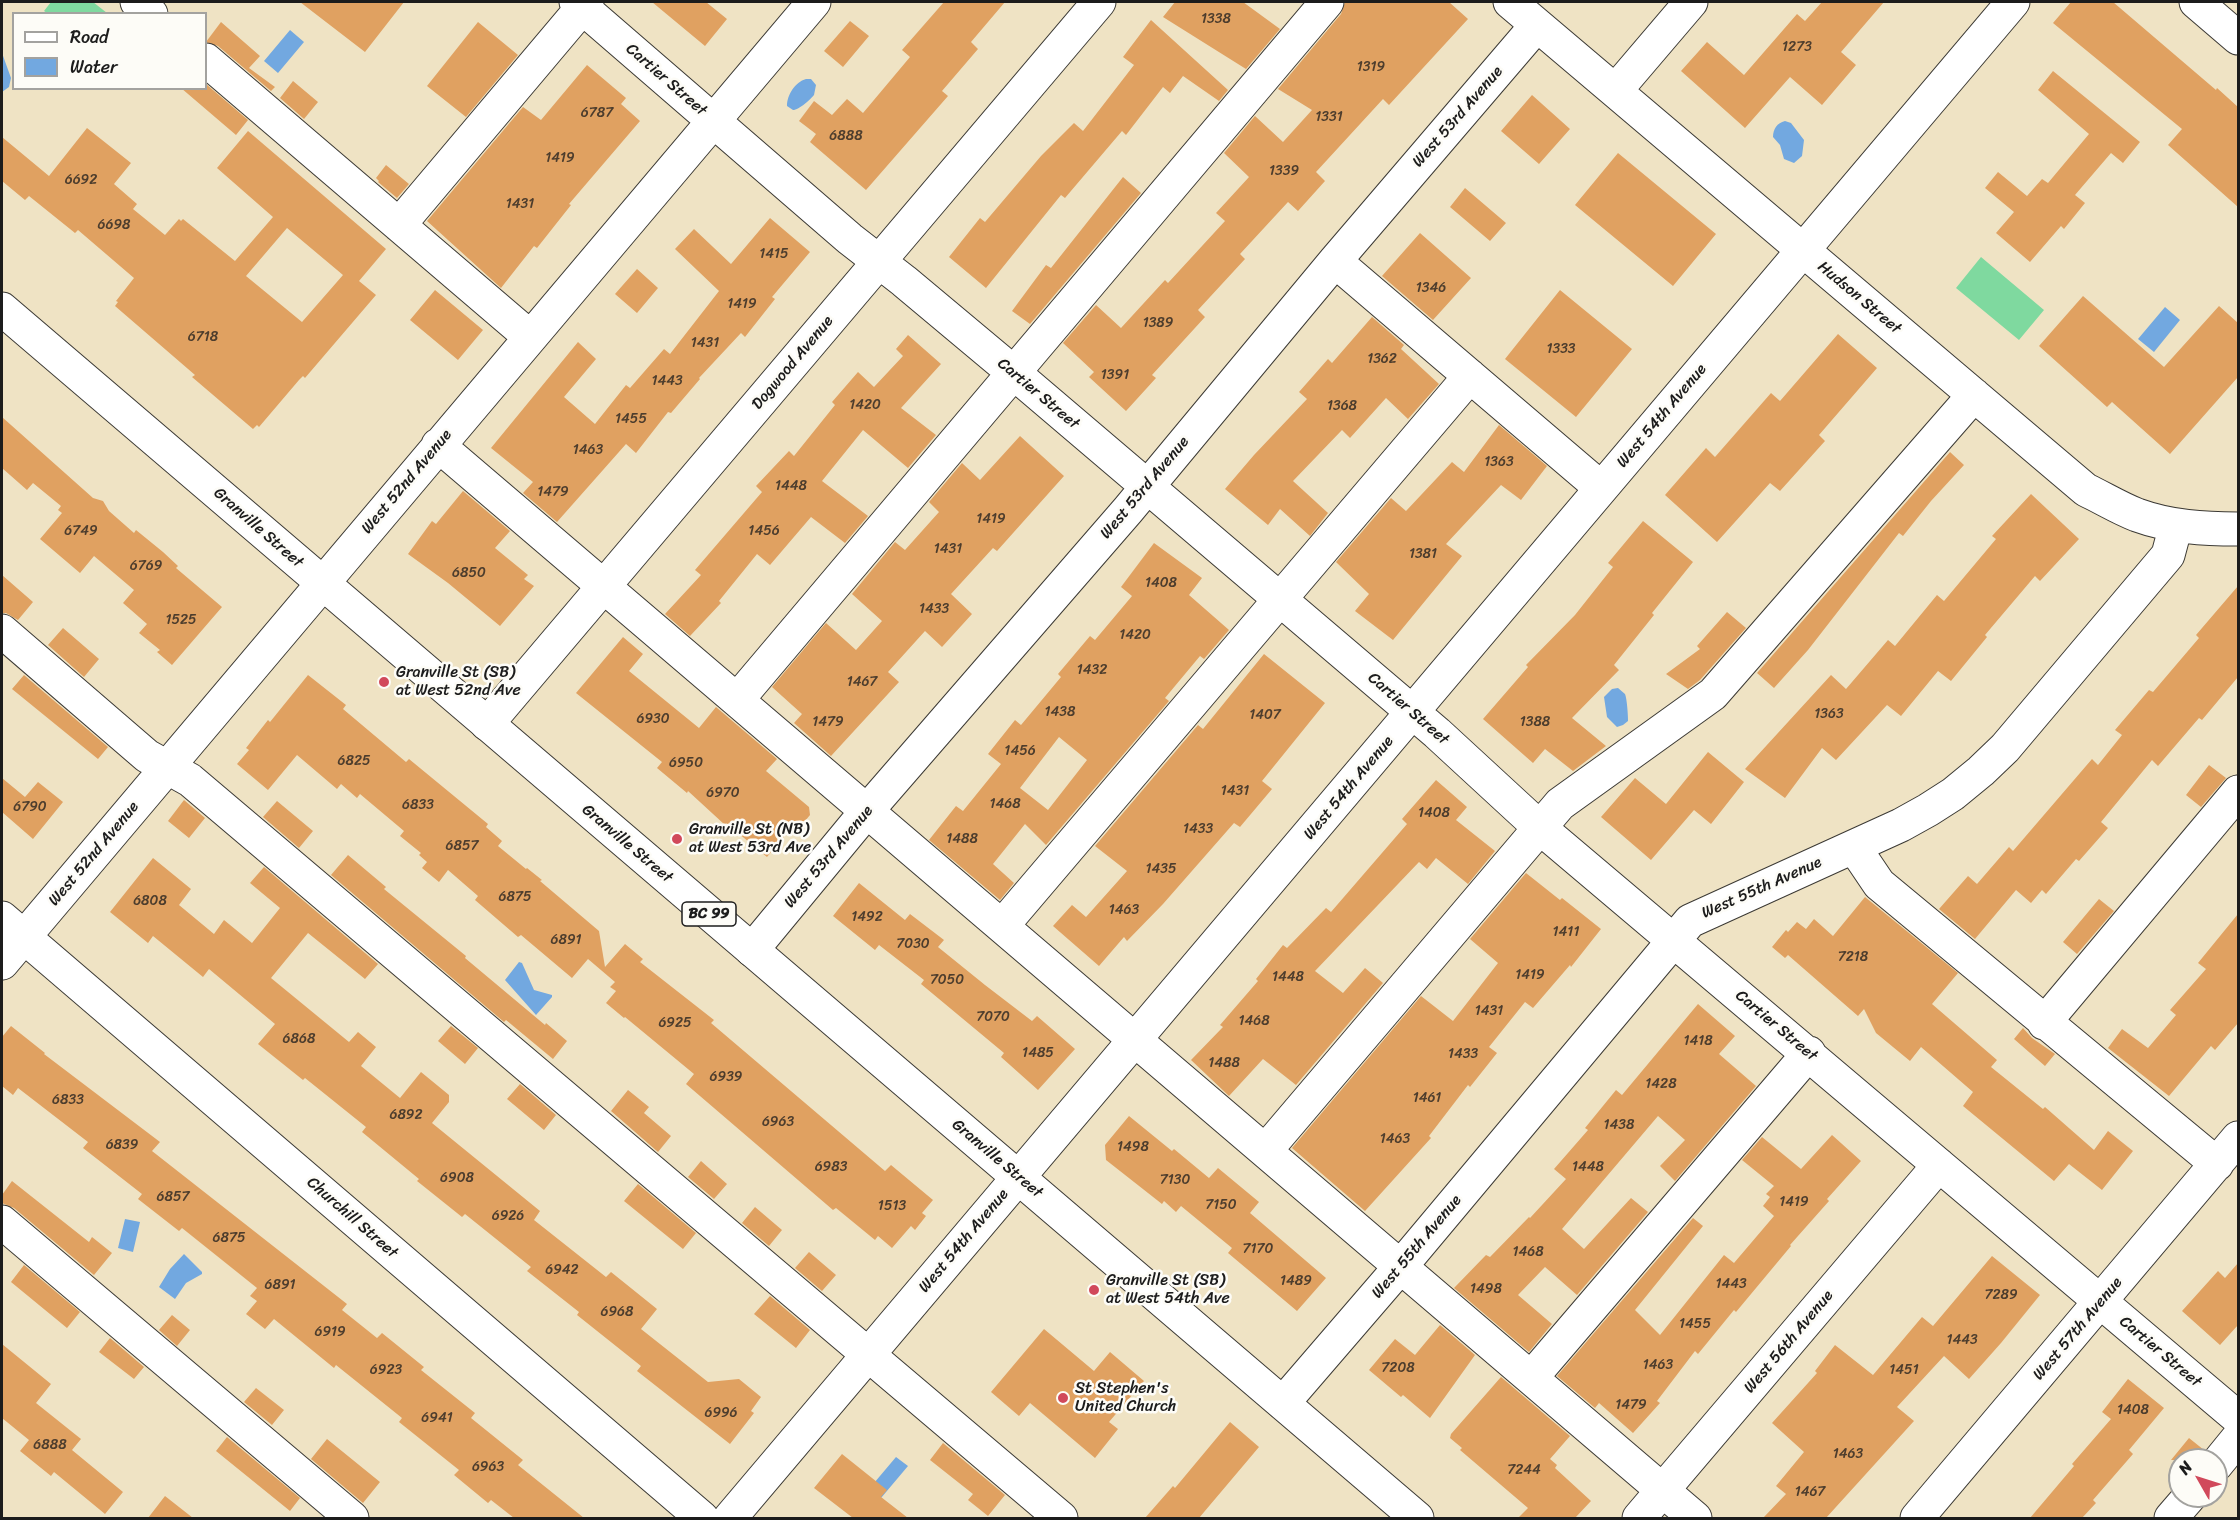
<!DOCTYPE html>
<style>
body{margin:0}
#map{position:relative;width:2240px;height:1520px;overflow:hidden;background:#efe3c4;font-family:Sriracha,sans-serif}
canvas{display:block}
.frame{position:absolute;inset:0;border:3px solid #1c1c1c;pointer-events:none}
.legend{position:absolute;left:12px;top:12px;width:195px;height:78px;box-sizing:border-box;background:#fdfcf7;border:2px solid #a3a29f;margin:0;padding:8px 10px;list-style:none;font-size:18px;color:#1c1c1c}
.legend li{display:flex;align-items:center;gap:12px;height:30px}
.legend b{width:30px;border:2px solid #a3a29f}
.north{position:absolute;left:2168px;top:1448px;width:60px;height:60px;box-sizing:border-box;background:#fdfcf7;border:2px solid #a3a29f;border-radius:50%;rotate:309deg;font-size:16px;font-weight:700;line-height:24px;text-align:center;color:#1c1c1c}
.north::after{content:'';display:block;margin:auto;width:21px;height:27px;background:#d1495b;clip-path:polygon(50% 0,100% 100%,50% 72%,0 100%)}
</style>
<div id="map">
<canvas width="2240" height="1520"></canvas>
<div class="frame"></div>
<ul class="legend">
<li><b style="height:8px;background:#fff"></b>Road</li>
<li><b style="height:16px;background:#72a8e0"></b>Water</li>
</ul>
<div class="north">N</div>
</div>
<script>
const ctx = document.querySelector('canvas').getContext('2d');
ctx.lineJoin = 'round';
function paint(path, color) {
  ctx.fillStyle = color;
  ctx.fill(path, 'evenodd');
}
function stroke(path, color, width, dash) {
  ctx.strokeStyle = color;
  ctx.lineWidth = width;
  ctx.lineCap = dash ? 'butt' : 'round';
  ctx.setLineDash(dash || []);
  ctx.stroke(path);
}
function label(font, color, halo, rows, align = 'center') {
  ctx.font = font + ' Sriracha,sans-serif';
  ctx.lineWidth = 5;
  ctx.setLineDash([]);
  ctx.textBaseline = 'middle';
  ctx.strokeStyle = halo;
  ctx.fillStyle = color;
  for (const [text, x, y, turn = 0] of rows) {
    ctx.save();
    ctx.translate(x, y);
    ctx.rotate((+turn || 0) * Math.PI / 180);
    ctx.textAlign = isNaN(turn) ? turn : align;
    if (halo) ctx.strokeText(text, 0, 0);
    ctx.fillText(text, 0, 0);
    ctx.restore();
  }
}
paint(new Path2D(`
 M51,2H93L107,13H47L44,11Z
 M1981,257L2044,310L2019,340L1956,288Z`), '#7fd99f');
paint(new Path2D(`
 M290,30L304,42L278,73L264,61Z
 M2,53L11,78L9,87L2,92Z
 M806,79H811L816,85L814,95C811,99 799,110 793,110L787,106C787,95 795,82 806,79Z
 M1785,121L1791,123L1804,140L1802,156L1794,163L1784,159L1780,145L1773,137C1773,129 1777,123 1785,121Z
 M2165,307L2180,320L2154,352L2138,339Z
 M1618,688L1625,694C1627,699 1628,715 1628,721L1623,725L1617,727L1607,717L1604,697L1612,689Z
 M519,962L522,963L534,990L552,995V997L536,1015L505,980Z
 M125,1219L140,1222L133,1252L118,1248Z
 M184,1254L202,1272V1274L186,1283L175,1299L159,1287L170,1269Z
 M896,1457L908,1466L881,1498L869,1489Z`), '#72a8e0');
paint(new Path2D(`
 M300,2H404L365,52Z
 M652,2H706L727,19L705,46Z
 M944,2H1005L971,42L978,49L942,91L948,96L866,190L810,142L816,134L799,121L814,101L832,115L847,99L863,113L910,57L902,50Z
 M1175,2H1243L1280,29L1246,69L1163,17Z
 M1345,2H1449L1468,19L1389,105L1383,99L1316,172L1325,181L1298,211L1288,202L1240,254L1245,259L1198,310L1205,317L1152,375L1156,378L1126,411L1089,377L1094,372L1063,343L1096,305L1121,328L1165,280L1168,283L1225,221L1216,213L1249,177L1224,153L1255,116L1283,142L1312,110L1278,89L1341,14Z
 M1822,2H1884L1841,52L1856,65L1822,105L1790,77L1745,128L1681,71L1707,42L1744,75L1797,14L1805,21Z
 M2071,2H2113L2216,90L2217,88L2238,107V207L2168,145L2182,129L2053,23Z
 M1151,20L1228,90L1219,101L1183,76L1170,93L1163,87L1126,135L1122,131L1065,198L1061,195L986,288L949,257L980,218L985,222L1041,156L1074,123L1083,131L1134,65L1123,57Z
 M850,21L869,36L843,67L824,51Z
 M221,22L260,56L249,68L275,87L271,91L218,46L206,42Z
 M478,22L518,55L466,117L427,86Z
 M587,65L626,98L621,104L640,121L569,204L571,205L537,248L534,246L501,288L427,221L523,107L541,120Z
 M2053,71L2140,142L2123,163L2111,153L2075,195L2085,203L2064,229L2061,226L2030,262L1996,233L2014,212L1985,188L1998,172L2027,196L2042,179L2048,183L2089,134L2038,90Z
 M293,81L318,102L304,119L280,98Z
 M206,84L248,120L236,135L181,88H206Z
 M1532,95L1570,129L1539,164L1501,131Z
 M87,128L131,163L114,184L137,204L133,209L165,235L179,219L181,221L183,219L235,261L273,217L217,168L248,131L386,249L359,281L376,295L305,378L303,376L299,380L259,427L257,425L253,429L192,377L195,375L115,306L118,302L116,301L134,278L78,230L75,233L29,196L25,200L2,181V137L49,176ZM287,228L343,275L302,322L246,276Z
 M1618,153L1716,234L1673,286L1575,205Z
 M386,165L409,184L397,198L378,182L379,181L376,178Z
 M1123,177L1141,193L1030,324L1012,311L1046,265L1051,268Z
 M1465,188L1506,223L1490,241L1450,207Z
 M770,218L810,252L772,297L775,299L745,337L741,333L699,378L700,379L671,413L668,412L636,453L626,444L557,522L523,493L533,482L491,448L578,342L596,359L564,397L595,424L626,385L630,388L664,349L670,354L719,291L675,249L694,229L731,264Z
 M1420,233L1471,278L1433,320L1382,276Z
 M637,269L658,288L637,313L615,294Z
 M435,290L483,330L458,360L410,320Z
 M1560,290L1632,349L1576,417L1505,359Z
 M2083,296L2164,367L2219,306L2238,323V377L2170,454L2112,402L2107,407L2039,346Z
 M1372,317L1404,345L1401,349L1439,384L1408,419L1386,398L1350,438L1342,430L1293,481L1328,513L1310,536L1280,509L1268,525L1225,489L1254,455L1307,399L1299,392L1328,359L1332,363Z
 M1838,334L1877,368L1819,435L1825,441L1780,491L1770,483L1717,542L1665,495L1706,448L1715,457L1771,393L1780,401Z
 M908,335L941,364L901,408L936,435L908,468L863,430L822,481L868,516L845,543L811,517L770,565L757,554L719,601L721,603L690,636L665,614L701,575L695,570L762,492L756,486L789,451L794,456L835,405L832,402L858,372L874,387L903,356L896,349Z
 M2,417L93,498L103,501L109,511L134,533L136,530L163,552L178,566L176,568L222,607L172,665L157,652L160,650L139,633L147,624L123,603L134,590L94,556L80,573L40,539L62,513L58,510L61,506L33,483L27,490L2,468Z
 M1499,425L1547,466L1521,500L1501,485L1446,544L1462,556L1393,640L1355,611L1369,594L1336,562L1391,498L1406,511L1452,462L1464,472Z
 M1020,436L1064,476L997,551L993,548L951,594L972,614L942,647L925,631L888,672L899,682L831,756L794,723L802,714L772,687L826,623L856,650L882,621L852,594L895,542L905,550L939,512L929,502L962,463L980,480Z
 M1950,452L1964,465L1931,501L1903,536L1899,533L1808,650L1774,688L1757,673Z
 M463,491L510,531L495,548L528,575L524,579L534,586L500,626L448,583L408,554L432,521L436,524Z
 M2031,494L2079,539L2040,581L2035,576L1985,635L1987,637L1951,681L1938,671L1901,716L1887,705L1836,760L1822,748L1785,798L1745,769L1831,675L1846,689L1888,640L1895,646L1937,595L1944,601L1996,539L1992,536Z
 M1643,521L1693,562L1652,613L1654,615L1614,665L1619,670L1572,718L1606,746L1573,771L1545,749L1533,763L1483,719L1528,667L1526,665L1575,615L1613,567L1608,563Z
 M1154,543L1202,578L1189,595L1229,630L1204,659L1200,656L1165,698L1169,701L1046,845L1025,824L993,864L1014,883L1000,900L929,840L956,806L963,811L1001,764L988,754L1015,720L1021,725L1061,677L1058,674L1090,636L1095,640L1132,596L1121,587ZM1059,737L1087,760L1048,810L1020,788Z
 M2,575L33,602L18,620L6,613H2Z
 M2238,586V677L2202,720L2199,718L2158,766L2152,760L2101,822L2108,828L2079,861L2076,859L2046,894L2042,890L2031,903L2016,890L1975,939L1939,909L1968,876L1977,884L2009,847L2013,851L2092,759L2098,765L2122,735L2115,730L2149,690L2153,692L2199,638L2196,635Z
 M1727,612L1746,628L1700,680L1688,689L1666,674L1700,649L1697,646Z
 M63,628L99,659L84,677L48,645Z
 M623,637L643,654L629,671L699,728L716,707L777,759L766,771L809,807L810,815L805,821L796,822L767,857L726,823L725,825L688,791L687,793L657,768L662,762L576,693Z
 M1264,654L1325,703L1262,781L1272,789L1240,827L1234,823L1163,904L1127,941L1124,937L1099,966L1053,926L1072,905L1086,917L1127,871L1095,846L1198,725L1203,729Z
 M24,675L108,747L98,759L12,689Z
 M308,675L346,705L343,709L406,762L409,759L488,824L486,827L502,841L498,846L526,869L527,868L542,880L540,881L599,931L605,967L625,944L643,959L640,962L714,1020L711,1023L885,1171L891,1165L933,1200L922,1213L926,1216L915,1230L911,1226L892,1248L878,1236L875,1240L836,1208L833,1210L686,1084L694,1074L625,1017L624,1018L606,1003L616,991L610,987L615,982L588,959L572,978L521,935L518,937L475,900L478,896L448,870L439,882L422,868L427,862L419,855L421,853L400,836L404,831L360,794L357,798L341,784L337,789L297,755L268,790L237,764L249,750L246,748L268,720L270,722Z
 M1708,752L1744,782L1711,824L1694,810L1651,860L1601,817L1635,778L1666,804Z
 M2209,765L2226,778L2201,807L2186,795Z
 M2,778L25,797L38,782L63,802L33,839L2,812Z
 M1436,780L1467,807L1456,820L1495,851L1468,884L1436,858L1427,869L1419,862L1315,971L1343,993L1365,968L1383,983L1296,1085L1263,1059L1229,1096L1191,1060L1223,1027L1220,1025L1258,981L1256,979L1283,945L1287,948L1326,908L1331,912L1407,824L1402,819Z
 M184,800L205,818L189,838L168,821Z
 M277,801L313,831L299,848L263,817Z
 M348,855L386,887L384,889L466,956L465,958L545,1025L546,1023L567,1041L553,1059L506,1020L504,1022L331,875Z
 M153,858L191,889L179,905L214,934L224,920L252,943L280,908L250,883L264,867L378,964L365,979L308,933L271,978L349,1042L358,1032L376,1047L361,1066L400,1098L421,1072L449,1095V1102L432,1123L540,1211L534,1220L606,1277L611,1272L657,1309L641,1329L708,1382L739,1379L761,1397L751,1411L754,1413L730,1444L637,1371L641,1366L577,1315L579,1312L527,1271L531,1267L465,1214L462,1217L417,1181L419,1179L362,1132L366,1127L305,1078L303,1080L258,1044L275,1024L209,969L203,977L153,936L148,943L110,912Z
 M1526,873L1560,900L1562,898L1601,929L1571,967L1570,965L1533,1008L1525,1002L1489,1047L1497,1053L1470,1087L1468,1085L1429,1136L1431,1138L1365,1211L1292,1148L1421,996L1453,1021L1498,963L1470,939Z
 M859,883L905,920L910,914L944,940L938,947L985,985L1032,1021L1037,1016L1075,1049L1038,1090L1001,1057L1004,1053L921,984L924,980L879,945L875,950L833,916Z
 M1865,897L1958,973L1932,1004L1997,1060L1991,1067L2043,1109L2045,1107L2094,1150L2108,1131L2133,1151L2102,1190L2069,1164L2054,1181L1963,1106L1973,1092L1921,1047L1910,1061L1876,1033L1864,1009L1858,1016L1788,955L1785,958L1772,947L1786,930L1788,932L1797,922L1806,929L1814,919L1833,936Z
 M2099,899L2114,911L2077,954L2063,942Z
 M2238,914V1023L2215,1050L2211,1046L2169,1096L2108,1048L2122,1029L2148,1048L2176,1015L2170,1010L2206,969L2198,963Z
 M1698,1004L1735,1036L1719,1054L1756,1086L1675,1181L1660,1166L1685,1140L1658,1116L1562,1229L1584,1249L1631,1198L1648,1212L1577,1295L1545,1267L1518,1295L1552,1324L1529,1352L1454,1288L1486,1255L1490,1257L1529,1217L1530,1218L1566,1179L1554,1169L1588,1130L1585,1128L1616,1090L1622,1095Z
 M11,1026L45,1053L44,1054L160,1142L152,1151L347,1304L342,1310L377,1338L382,1333L424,1367L421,1370L475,1413L471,1418L523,1460L518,1465L584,1518H514L491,1500L488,1503L454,1475L459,1470L399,1422L402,1418L336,1365L334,1368L274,1319L265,1329L246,1314L257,1301L250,1296L257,1288L182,1228L179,1231L138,1199L142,1194L83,1148L88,1142L18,1088L13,1095L2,1086V1037Z
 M451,1026L478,1048L465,1064L438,1041Z
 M2023,1028L2032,1038L2055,1054L2045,1066L2014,1039Z
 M520,1084L556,1115L544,1130L507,1099Z
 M628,1090L649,1107L644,1113L671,1136L658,1152L611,1111Z
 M1129,1116L1172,1151L1174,1149L1209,1178L1218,1168L1259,1202L1250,1213L1326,1278L1297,1311L1228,1253L1232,1248L1181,1206L1176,1212L1164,1201L1162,1204L1106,1160L1105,1145Z
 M1832,1135L1861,1161L1827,1199L1829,1201L1790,1245L1791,1246L1736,1312L1734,1310L1698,1354L1695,1351L1657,1401L1660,1403L1633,1433L1599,1403L1595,1408L1557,1376L1693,1218L1703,1226L1635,1310L1660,1335L1724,1255L1734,1263L1774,1216L1763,1206L1770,1197L1766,1194L1774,1186L1742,1160L1762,1137L1801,1169Z
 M701,1161L727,1184L714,1199L688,1177Z
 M12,1181L89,1242L92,1237L112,1253L94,1275L14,1208L2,1203V1195Z
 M638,1184L696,1233L683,1249L624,1201Z
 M755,1207L782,1230L769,1246L742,1223Z
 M809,1252L836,1275L822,1291L795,1268Z
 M1992,1256L2040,1295L2001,1343L1969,1379L1944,1356L1897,1407L1914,1421L1826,1518H1763L1786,1494L1776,1486L1804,1452L1772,1423L1817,1373L1815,1371L1835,1345L1873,1375L1922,1317L1933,1326Z
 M2238,1263V1325L2220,1345L2182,1311L2218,1271L2225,1278Z
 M24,1265L80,1312L67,1328L11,1282Z
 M770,1296L810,1330L796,1348L754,1314Z
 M172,1315L190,1330L177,1346L159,1330Z
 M1440,1325L1475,1355L1430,1418L1403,1395L1401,1397L1369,1370L1395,1339L1415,1355Z
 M1044,1329L1094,1371L1110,1352L1144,1381L1109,1422L1118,1429L1095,1458L1030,1403L1019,1416L991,1392Z
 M110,1338L144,1367L134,1379L99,1352Z
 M2,1344L51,1384L36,1403L81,1439L72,1450L123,1492L105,1514L54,1472L51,1476L20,1451L29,1440L2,1418Z
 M1501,1377L1570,1436L1550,1459L1557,1465L1555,1468L1591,1501L1575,1518H1518L1528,1508L1460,1450L1462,1448L1450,1438L1451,1434Z
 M2128,1379L2164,1408L2129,1450L2133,1454L2093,1500L2096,1503L2082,1518H2030L2074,1466L2072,1464L2111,1419L2102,1412Z
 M256,1388L284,1410L272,1425L244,1402Z
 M1230,1422L1259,1447L1199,1518H1145L1173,1486L1175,1488Z
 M227,1437L300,1498L290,1511L216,1451Z
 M2189,1438L2204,1450L2198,1460H2171Z
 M327,1439L380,1482L363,1503L311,1459Z
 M943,1443L1005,1495L988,1516L968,1500L973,1494L930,1460Z
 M842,1454L887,1490L881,1497L908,1518H853L814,1488Z
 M165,1496L193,1518H148Z`), '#e0a161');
const minor = new Path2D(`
 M137,2L151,14
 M576,2L850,239L904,281L1014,373L1437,733L1539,827L2238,1418
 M1510,2L2086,490C2103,498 2119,508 2137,515C2170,527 2204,529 2238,529
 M2196,2L2238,38
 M206,60L530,337
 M1616,90L1691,2
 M399,225L587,2
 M1335,261L1601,488
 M438,445L1695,1518
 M2,631L147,756L190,780L1061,1518
 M737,700L1327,2
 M487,724L1099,2
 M1854,847L1879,884L2217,1164
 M2,918L702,1518
 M1002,926L1470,376
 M752,950L866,812L1128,510L1335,261L1537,25
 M2,963L814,2
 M2044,1023L2238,792
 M1266,1150L1560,804L1713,694L1974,395
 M2,1222L352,1518
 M1531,1378L1809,1053
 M1283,1403L1401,1266L1690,921L1901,825L1928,810L1953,794L1981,771L2005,748L2168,555L2176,525
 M2216,1465L2238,1438
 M730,1518L2013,2
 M1639,1518L1939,1165
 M1917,1518L2238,1138
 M2171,1518L2190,1496`);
const highway = new Path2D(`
 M2,309L1417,1518`);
stroke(minor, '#3c3a35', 35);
stroke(highway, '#3c3a35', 35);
stroke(minor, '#fff', 33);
stroke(highway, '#fff', 33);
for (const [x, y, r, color] of [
 [384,682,6,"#d1495b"],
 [677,839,6,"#d1495b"],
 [1094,1290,6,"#d1495b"],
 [1063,1398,6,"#d1495b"]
]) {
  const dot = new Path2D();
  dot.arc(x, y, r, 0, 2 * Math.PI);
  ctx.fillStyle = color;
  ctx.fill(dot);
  stroke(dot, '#fdfcf7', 2);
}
label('14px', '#4d3d2d', null, [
 ["1338",1216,19],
 ["1273",1797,47],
 ["1319",1371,67],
 ["6787",597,113],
 ["1331",1329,117],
 ["6888",846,136],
 ["1419",560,158],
 ["1339",1284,171],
 ["6692",81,180],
 ["1431",520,204],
 ["6698",114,225],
 ["1415",774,254],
 ["1346",1431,288],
 ["1419",742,304],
 ["1389",1158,323],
 ["6718",203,337],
 ["1431",705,343],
 ["1333",1561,349],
 ["1362",1382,359],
 ["1391",1115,375],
 ["1443",667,381],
 ["1420",865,405],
 ["1368",1342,406],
 ["1455",631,419],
 ["1463",588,450],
 ["1363",1499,462],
 ["1448",791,486],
 ["1479",553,492],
 ["1419",991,519],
 ["6749",81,531],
 ["1456",764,531],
 ["1431",948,549],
 ["1381",1423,554],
 ["6769",146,566],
 ["6850",469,573],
 ["1408",1161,583],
 ["1433",934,609],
 ["1525",181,620],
 ["1420",1135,635],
 ["1432",1092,670],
 ["1467",862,682],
 ["1438",1060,712],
 ["1363",1829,714],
 ["1407",1265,715],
 ["6930",653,719],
 ["1479",828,722],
 ["1388",1535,722],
 ["1456",1020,751],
 ["6825",354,761],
 ["6950",686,763],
 ["1431",1235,791],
 ["6970",723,793],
 ["1468",1005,804],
 ["6833",418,805],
 ["6790",30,807],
 ["1408",1434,813],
 ["1433",1198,829],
 ["1488",962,839],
 ["6857",462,846],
 ["1435",1161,869],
 ["6875",515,897],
 ["6808",150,901],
 ["1463",1124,910],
 ["1492",867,917],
 ["1411",1566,932],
 ["6891",566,940],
 ["7030",913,944],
 ["7218",1853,957],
 ["1419",1530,975],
 ["1448",1288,977],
 ["7050",947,980],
 ["1431",1489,1011],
 ["7070",993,1017],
 ["1468",1254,1021],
 ["6925",675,1023],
 ["6868",299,1039],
 ["1418",1698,1041],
 ["1485",1038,1053],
 ["1433",1463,1054],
 ["1488",1224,1063],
 ["6939",726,1077],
 ["1428",1661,1084],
 ["1461",1427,1098],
 ["6833",68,1100],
 ["6892",406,1115],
 ["6963",778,1122],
 ["1438",1619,1125],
 ["1463",1395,1139],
 ["6839",122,1145],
 ["1498",1133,1147],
 ["6983",831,1167],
 ["1448",1588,1167],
 ["6908",457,1178],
 ["7130",1175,1180],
 ["6857",173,1197],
 ["1419",1794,1202],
 ["7150",1221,1205],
 ["1513",892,1206],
 ["6926",508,1216],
 ["6875",229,1238],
 ["7170",1258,1249],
 ["1468",1528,1252],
 ["6942",562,1270],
 ["1489",1296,1281],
 ["1443",1731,1284],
 ["6891",280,1285],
 ["1498",1486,1289],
 ["7289",2001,1295],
 ["6968",617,1312],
 ["1455",1695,1324],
 ["6919",330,1332],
 ["1443",1962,1340],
 ["1463",1658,1365],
 ["7208",1398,1368],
 ["6923",386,1370],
 ["1451",1904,1370],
 ["1479",1631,1405],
 ["1408",2133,1410],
 ["6996",721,1413],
 ["6941",437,1418],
 ["6888",50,1445],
 ["1463",1848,1454],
 ["6963",488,1467],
 ["7244",1524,1470],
 ["1467",1810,1492]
]);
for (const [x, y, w] of [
 [709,914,54]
]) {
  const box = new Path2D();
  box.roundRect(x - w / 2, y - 12, w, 24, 4.5);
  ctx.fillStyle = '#fdfcf7';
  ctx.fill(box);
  stroke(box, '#1c1c1c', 1.5);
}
label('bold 15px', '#1c1c1c', null, [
 ["BC 99",709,914]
]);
label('16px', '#1c1c1c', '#fdfcf7', [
 ["Cartier Street",666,80,41],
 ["West 53rd Avenue",1458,117,-49],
 ["Hudson Street",1859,298,40],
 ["Dogwood Avenue",793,363,-50],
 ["Cartier Street",1038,394,40],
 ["West 54th Avenue",1662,416,-50],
 ["West 52nd Avenue",407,482,-50],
 ["West 53rd Avenue",1145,488,-50],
 ["Granville Street",258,528,41],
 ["Cartier Street",1408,709,41],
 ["West 54th Avenue",1349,788,-50],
 ["Granville Street",627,844,40],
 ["West 52nd Avenue",94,854,-50],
 ["West 53rd Avenue",829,857,-50],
 ["West 55th Avenue",1762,888,-24],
 ["Cartier Street",1776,1026,40],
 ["Granville Street",997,1159,40],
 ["Churchill Street",352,1218,41],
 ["West 54th Avenue",964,1241,-50],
 ["West 55th Avenue",1417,1247,-50],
 ["West 57th Avenue",2078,1329,-50],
 ["West 56th Avenue",1789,1342,-50],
 ["Cartier Street",2160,1352,40]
]);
label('16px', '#1c1c1c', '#fdfcf7', [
 ["Granville St (SB)",396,673],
 ["at West 52nd Ave",396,691],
 ["Granville St (NB)",689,830],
 ["at West 53rd Ave",689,848],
 ["Granville St (SB)",1106,1281],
 ["at West 54th Ave",1106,1299],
 ["St Stephen's",1075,1389],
 ["United Church",1075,1407]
], 'left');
</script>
